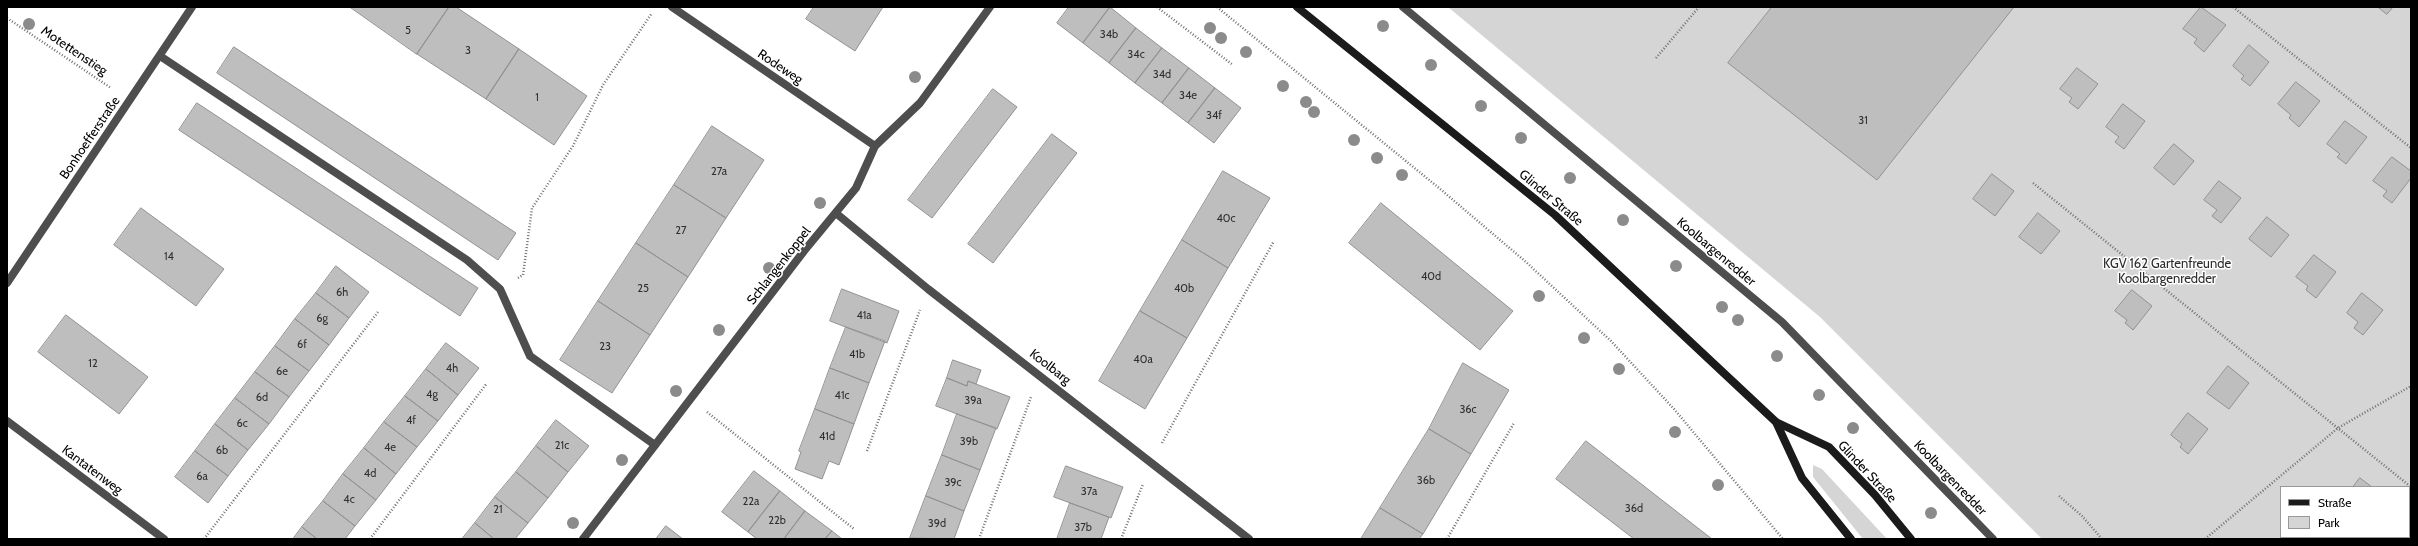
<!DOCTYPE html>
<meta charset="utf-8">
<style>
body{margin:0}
#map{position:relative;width:2418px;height:546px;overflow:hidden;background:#fff;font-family:Cabin,sans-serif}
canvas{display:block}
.frame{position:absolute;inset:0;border:8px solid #000;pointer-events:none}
.legend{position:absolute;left:2280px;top:486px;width:130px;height:52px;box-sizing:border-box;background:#fff;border:1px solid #999;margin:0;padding:5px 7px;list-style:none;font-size:12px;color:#000}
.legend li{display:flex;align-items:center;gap:8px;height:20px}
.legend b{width:20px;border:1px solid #999}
</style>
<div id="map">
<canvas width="2418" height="546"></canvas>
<div class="frame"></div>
<ul class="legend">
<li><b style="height:5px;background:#1b1b1b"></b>Straße</li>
<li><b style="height:11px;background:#d5d5d5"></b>Park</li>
</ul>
</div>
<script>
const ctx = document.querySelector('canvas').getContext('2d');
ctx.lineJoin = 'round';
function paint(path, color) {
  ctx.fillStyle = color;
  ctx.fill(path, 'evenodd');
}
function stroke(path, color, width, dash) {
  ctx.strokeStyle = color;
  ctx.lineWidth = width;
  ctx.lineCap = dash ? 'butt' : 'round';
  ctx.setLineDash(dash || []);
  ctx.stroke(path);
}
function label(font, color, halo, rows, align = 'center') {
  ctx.font = font + ' Cabin,sans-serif';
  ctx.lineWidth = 3;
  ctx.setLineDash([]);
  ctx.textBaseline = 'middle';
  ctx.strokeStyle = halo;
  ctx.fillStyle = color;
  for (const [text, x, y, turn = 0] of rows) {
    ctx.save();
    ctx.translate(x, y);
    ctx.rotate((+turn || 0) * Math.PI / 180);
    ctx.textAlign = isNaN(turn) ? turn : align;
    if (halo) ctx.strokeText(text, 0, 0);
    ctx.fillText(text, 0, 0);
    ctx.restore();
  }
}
paint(new Path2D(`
 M1448,7H2411V539H2042L1820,317ZM2281,487H2409V537H2281Z
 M1813,465L1822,469L1887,539H1863L1813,477Z`), '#d5d5d5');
const building = new Path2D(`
 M350,7H449L417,54Z
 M449,7H456L519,49L486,99L417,54Z
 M814,7H883L855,51L806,19Z
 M1069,7H1110L1083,43L1057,23Z
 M1110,7L1136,28L1109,63L1083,43Z
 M1772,7H2014L1877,180L1728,63Z
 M2201,7L2226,25L2204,52L2194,43L2197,39L2183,29Z
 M2378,7H2393L2387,14Z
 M1136,28L1162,48L1135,83L1109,63Z
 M2249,45L2269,62L2250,86L2241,79L2244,76L2233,66Z
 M234,47L516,233L498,260L217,73Z
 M1162,48L1189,68L1162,103L1135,83Z
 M519,49L587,96L554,145L486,99Z
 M1189,68L1215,88L1188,123L1162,103Z
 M2077,68L2098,84L2078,109L2069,102L2072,98L2060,89Z
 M2296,82L2320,101L2299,127L2289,118L2291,115L2278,104Z
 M1215,88L1241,108L1214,143L1188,123Z
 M993,89L1017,107L932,218L908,200Z
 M197,103L478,288L460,316L179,130Z
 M2123,104L2145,121L2124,149L2115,142L2119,137L2106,127Z
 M2345,121L2367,137L2346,164L2337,157L2340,154L2327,144Z
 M712,126L764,160L726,218L674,185Z
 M1052,134L1077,153L993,263L968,244Z
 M2174,144L2194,161L2174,185L2154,168Z
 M2392,157L2411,171V178L2392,203L2383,196L2387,191L2373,181Z
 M1223,171L1270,198L1228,268L1182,240Z
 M1992,174L2014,191L1995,216L1973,199Z
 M2219,181L2241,198L2221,223L2212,216L2217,210L2204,200Z
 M674,185L726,218L688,277L636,243Z
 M1381,203L1513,311L1480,350L1349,243Z
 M141,208L224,269L196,306L114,245Z
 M2038,213L2060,231L2041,254L2019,237Z
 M2267,217L2289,235L2271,257L2249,239Z
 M1182,240L1228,268L1187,338L1140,311Z
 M636,243L688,277L650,335L598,301Z
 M2314,255L2336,272L2316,298L2306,290L2308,286L2296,277Z
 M336,266L369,292L349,318L316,293Z
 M842,289L899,311L887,343L830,321Z
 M2132,290L2152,306L2133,330L2125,323L2127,320L2115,311Z
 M316,293L349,318L329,345L295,319Z
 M2362,293L2383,310L2363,335L2354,328L2358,322L2347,313Z
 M598,301L650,335L612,393L560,360Z
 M1140,311L1187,338L1145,409L1099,381Z
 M66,315L148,377L119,414L38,352Z
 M295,319L329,345L309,371L275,346Z
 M846,327L885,341L869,383L830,368Z
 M446,343L479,368L458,395L426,369Z
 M275,346L309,371L289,397L255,372Z
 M953,360L981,370L976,384L968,381L967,386L947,378Z
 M1463,363L1509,390L1471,454L1429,429Z
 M2228,366L2249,383L2229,409L2207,393Z
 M830,368L869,383L854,424L815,409Z
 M426,369L458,395L438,421L405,396Z
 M255,372L289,397L269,424L235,398Z
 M947,378L967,386L968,381L1010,397L997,429L936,406Z
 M405,396L438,421L417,447L384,422Z
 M235,398L269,424L248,450L215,424Z
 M815,409L854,424L839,465L829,461L822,479L795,469L801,452L799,451Z
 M2188,413L2208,429L2188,454L2180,447L2182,444L2171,435Z
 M957,414L996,428L980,470L942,455Z
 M556,420L589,446L568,472L536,446Z
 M384,422L417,447L396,474L364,448Z
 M215,424L248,450L228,476L195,451Z
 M1429,429L1471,454L1423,534L1380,508Z
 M1586,441L1712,539H1634L1556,479Z
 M536,446L568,472L548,498L516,472Z
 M364,448L396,474L376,500L343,474Z
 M195,451L228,476L208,503L175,477Z
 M942,455L980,470L964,511L926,496Z
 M1066,466L1123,487L1111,518L1054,497Z
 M754,471L780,491L748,532L722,512Z
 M516,472L548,498L528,523L495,497Z
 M343,474L376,500L355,526L323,501Z
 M2360,478L2372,487H2353Z
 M780,491L805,511L784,539H757L748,532Z
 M926,496L964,511L954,539L910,538Z
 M495,497L528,523L515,539H494L475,523Z
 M323,501L355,526L345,539H317L302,527Z
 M1070,503L1109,517L1101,539H1057Z
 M1380,508L1423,534L1419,539H1361Z
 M805,511L832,531L825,539H784Z
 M2409,516L2411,518V539H2393L2391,537H2409Z
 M475,523L494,539H462Z
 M666,526L683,539H656Z
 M302,527L317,539H293Z
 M832,531L842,539H825Z`);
paint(building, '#bebebe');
stroke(building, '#929292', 1);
stroke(new Path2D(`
 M1157,7L1233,65
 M1217,7L1439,188L1526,262L1611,341L1674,409L1783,539
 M2233,7L2411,148
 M7,18L111,88
 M1656,58L1699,7
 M2033,183L2411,487
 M518,278L523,275L532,208L573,146L603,85L652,13
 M707,412L854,529
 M1162,443L1274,241
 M867,451L920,310
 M2059,496L2082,516L2102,539
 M204,539L378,312
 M370,539L487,383
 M979,539L1031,397
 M1121,539L1143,484
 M1447,539L1514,423
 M2205,539L2338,428L2411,386`), '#707070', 2.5, [1, 2]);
stroke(new Path2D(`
 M160,56L467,260L500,289L530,356L655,445`), '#4e4e4e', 8);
stroke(new Path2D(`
 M672,7L875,146
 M1403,7L1782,322L1993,539
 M837,214L928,289L1249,539
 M7,283L192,7
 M7,421L164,539
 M583,539L804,251L856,188L875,146L920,103L990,7`), '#4e4e4e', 8);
stroke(new Path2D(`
 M1297,7L1555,215L1776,422L1829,447L1875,495L1911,539
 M1776,422L1802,478L1851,539`), '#1b1b1b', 8);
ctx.fillStyle = '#8b8b8b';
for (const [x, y] of [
 [29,24],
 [1383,26],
 [1210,28],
 [1221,38],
 [1246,52],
 [1431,65],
 [915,77],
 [1283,86],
 [1306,102],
 [1481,106],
 [1314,112],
 [1521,138],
 [1354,140],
 [1377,158],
 [1402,175],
 [1570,178],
 [820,203],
 [1623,220],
 [1676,266],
 [769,268],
 [1539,296],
 [1722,307],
 [1738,320],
 [719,330],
 [1584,338],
 [1777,356],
 [1619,369],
 [676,391],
 [1819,395],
 [1853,428],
 [1675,432],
 [622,460],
 [1718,485],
 [1931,513],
 [573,523]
]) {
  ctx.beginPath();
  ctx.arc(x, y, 6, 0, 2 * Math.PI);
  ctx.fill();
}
label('11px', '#303030', null, [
 ["5",408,31],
 ["34b",1109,35],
 ["3",468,51],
 ["34c",1136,55],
 ["34d",1162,75],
 ["34e",1188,96],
 ["1",537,98],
 ["34f",1214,116],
 ["31",1863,121],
 ["27a",719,172],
 ["40c",1226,219],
 ["27",681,231],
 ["14",169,257],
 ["40d",1431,277],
 ["25",643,289],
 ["40b",1184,289],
 ["6h",342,293],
 ["41a",864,316],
 ["6g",322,319],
 ["6f",302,345],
 ["23",605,347],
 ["41b",857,355],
 ["40a",1143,360],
 ["12",93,364],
 ["4h",452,369],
 ["6e",282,372],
 ["4g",432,395],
 ["41c",842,396],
 ["6d",262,398],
 ["39a",973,401],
 ["36c",1468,410],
 ["4f",411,421],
 ["6c",242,424],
 ["41d",827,437],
 ["39b",969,442],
 ["21c",562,446],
 ["4e",390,448],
 ["6b",222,451],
 ["4d",370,474],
 ["6a",202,477],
 ["36b",1426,481],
 ["39c",953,483],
 ["37a",1089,492],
 ["4c",349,500],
 ["22a",751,502],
 ["36d",1634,509],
 ["21",498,510],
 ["22b",777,521],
 ["39d",937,524],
 ["37b",1083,528]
]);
label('13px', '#000', '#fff', [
 ["Motettenstieg",74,51,34],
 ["Rodeweg",780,67,34],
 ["Bonhoefferstraße",90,138,-56],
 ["Glinder Straße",1551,198,40],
 ["Koolbargenredder",1716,252,40],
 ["Schlangenkoppel",779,266,-52],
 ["Koolbarg",1050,367,38],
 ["Kantatenweg",92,470,37],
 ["Glinder Straße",1867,472,47],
 ["Koolbargenredder",1950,478,46]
]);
label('13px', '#2c2c2c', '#fff', [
 ["KGV 162 Gartenfreunde",2167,264],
 ["Koolbargenredder",2167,279]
]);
</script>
